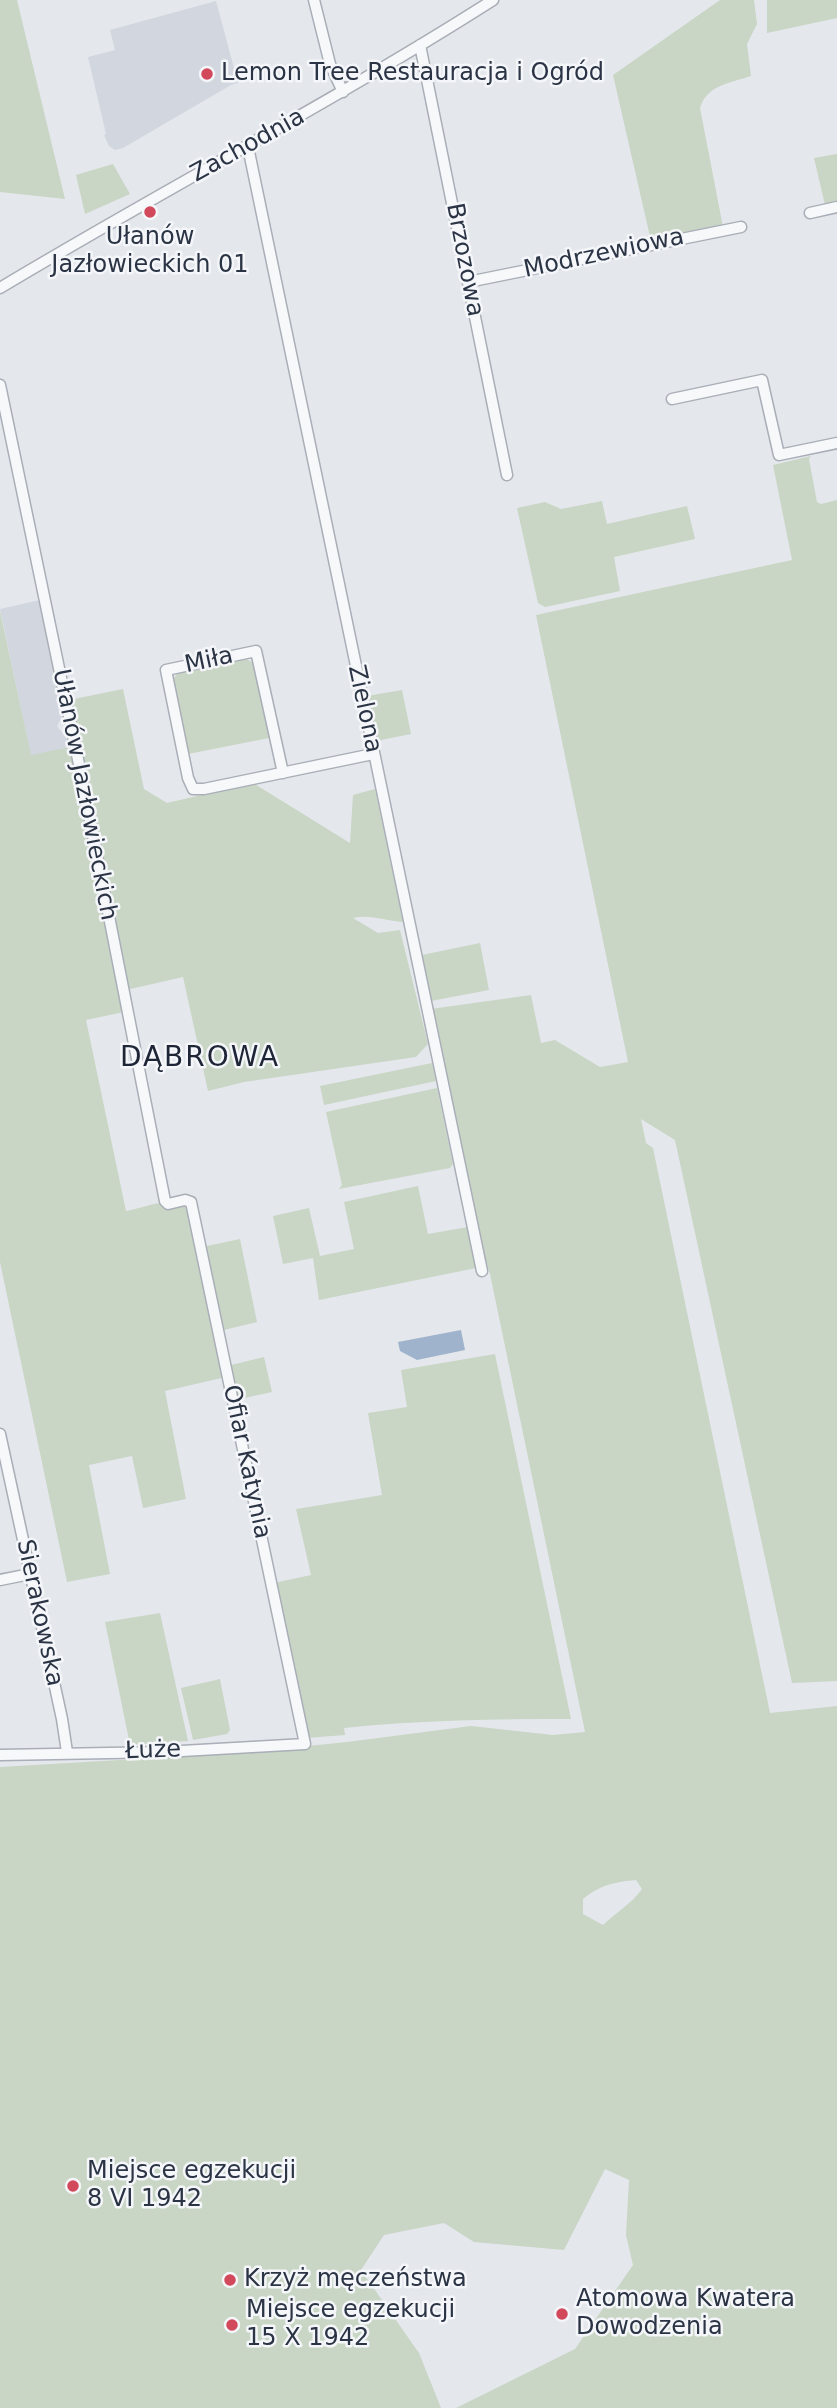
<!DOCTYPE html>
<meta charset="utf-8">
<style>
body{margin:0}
canvas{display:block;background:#e4e7ec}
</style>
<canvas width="837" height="2408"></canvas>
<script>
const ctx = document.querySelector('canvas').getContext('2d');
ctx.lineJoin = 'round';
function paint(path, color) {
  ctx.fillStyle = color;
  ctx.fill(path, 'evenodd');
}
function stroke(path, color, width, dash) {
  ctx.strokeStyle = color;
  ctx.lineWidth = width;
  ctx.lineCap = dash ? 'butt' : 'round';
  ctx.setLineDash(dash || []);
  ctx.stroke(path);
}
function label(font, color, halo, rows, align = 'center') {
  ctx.font = font + ' "DejaVu Sans",sans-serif';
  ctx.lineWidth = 5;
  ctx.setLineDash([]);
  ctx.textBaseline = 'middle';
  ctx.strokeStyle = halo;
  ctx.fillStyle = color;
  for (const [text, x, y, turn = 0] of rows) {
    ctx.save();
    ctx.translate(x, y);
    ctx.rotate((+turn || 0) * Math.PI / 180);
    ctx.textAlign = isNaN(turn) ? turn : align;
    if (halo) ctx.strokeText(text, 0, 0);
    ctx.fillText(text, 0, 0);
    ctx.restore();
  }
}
paint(new Path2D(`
 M216,1L238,83L231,85L123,148L115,150L109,146L104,135L106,134L88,57L115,50L110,30Z
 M40,600L64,714L57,726L70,743V747L31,756L0,609Z`), '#d2d6de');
paint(new Path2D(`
 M0,0H17L65,199L0,192Z
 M720,0H754L757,24L747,44L751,76C730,83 707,85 700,108L723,227L651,241L613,75Z
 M767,0H837V18L767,33Z
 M837,154V203L825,205L814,158Z
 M113,164L130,194L85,214L76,175Z
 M811,456L809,459L817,502L821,504L837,500V1681L792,1683L675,1140L641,1119L646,1143L653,1148L770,1713L837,1706V2408H456L575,2349L633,2265L626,2235L629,2180L605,2169L564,2250L474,2242L444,2223L384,2235L361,2270L419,2353L441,2408H0V1767L239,1753L347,1742L471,1726L553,1735L585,1732L490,1274L477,1230L431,1009L531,995L541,1043L555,1040L600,1067L628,1062L536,615L792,560L773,465ZM636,1880L642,1889C631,1904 617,1912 603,1925L583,1914V1899C600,1885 615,1882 636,1880Z
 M602,501L607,524L687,506L695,539L614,557L620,591L545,607L538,603L517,508L545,502L561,509Z
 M0,611L31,755L70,747L124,1012L86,1020L126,1211C144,1208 173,1195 190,1205L226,1377L165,1391L186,1499L143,1508L132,1456L89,1465L110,1574L67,1582L0,1262Z
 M245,658L255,664L269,738L188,754L173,680L178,672Z
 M123,689L144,789L167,803L253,783L350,843L353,795L375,789L403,922C386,921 369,914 353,918L378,933L400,930L428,1044L416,1057L244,1082L208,1091L183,977L126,990L128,984L69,700Z
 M402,690L411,734L376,741L367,696Z
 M480,943L489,990L431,1001L422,955Z
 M432,1063L436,1081L324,1105L320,1086Z
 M437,1088L453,1164L450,1168L339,1189L342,1185L326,1112Z
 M418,1186L428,1234L468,1227L476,1268L319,1300L313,1258L283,1264L273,1216L309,1208L320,1256L354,1249L344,1202Z
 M240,1239L257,1322L220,1331L202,1247Z
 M495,1354L571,1719C496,1719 419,1720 344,1728L345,1735L306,1738L274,1583L311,1575L296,1509L382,1495L368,1413L407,1407L401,1370Z
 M264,1357L272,1392L235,1400L227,1366Z
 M160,1613L188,1741L130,1745L105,1622Z
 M220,1679L230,1730L227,1734L193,1740L181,1688Z`), '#c9d6c5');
paint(new Path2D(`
 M461,1330L465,1350L417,1360L400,1351L398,1342Z`), '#9fb4cc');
const street = new Path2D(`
 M314,0L330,64L343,92
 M420,45L507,475
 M248,147L482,1271
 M810,213L837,207
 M468,282L741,227
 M0,288C163,190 333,102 493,0
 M0,385L80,769L165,1201L168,1204L185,1200L191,1202L305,1744L164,1752L0,1755
 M672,399L762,380L779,455L837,443
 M283,773L256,651L166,670L188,778L193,789H204L373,754
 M0,1434L62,1719L67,1752
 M0,1580L30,1574`);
stroke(street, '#a9aeb7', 13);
stroke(street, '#f7f8fa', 10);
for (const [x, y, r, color] of [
 [207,74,7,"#d1495b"],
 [150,212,7,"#d1495b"],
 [73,2186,7,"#d1495b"],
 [230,2280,7,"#d1495b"],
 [562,2314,7,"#d1495b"],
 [232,2325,7,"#d1495b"]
]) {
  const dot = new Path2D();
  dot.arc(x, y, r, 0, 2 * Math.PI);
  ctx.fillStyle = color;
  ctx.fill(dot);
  stroke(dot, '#f4f6f9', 2.5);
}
label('24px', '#2b3445', '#f4f6f9', [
 ["Lemon Tree Restauracja i Ogród",221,74],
 ["Ułanów",150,238,"center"],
 ["Jazłowieckich 01",150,266,"center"],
 ["Miejsce egzekucji",87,2172],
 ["8 VI 1942",87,2200],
 ["Krzyż męczeństwa",244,2280],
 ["Atomowa Kwatera",576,2300],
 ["Dowodzenia",576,2328],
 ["Miejsce egzekucji",246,2311],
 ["15 X 1942",246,2339]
], 'left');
label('24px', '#2b3445', '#f4f6f9', [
 ["Zachodnia",248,146,-29],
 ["Modrzewiowa",604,254,-12],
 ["Brzozowa",464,260,79],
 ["Miła",209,661,-12],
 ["Zielona",364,709,78],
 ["Ułanów Jazłowieckich",84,795,79],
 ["Ofiar Katynia",246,1462,78],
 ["Sierakowska",39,1613,78],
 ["Łuże",153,1751,-2]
]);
ctx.letterSpacing = '2px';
label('28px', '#1d2536', '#f4f6f9', [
 ["DĄBROWA",200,1059]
]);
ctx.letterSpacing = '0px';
</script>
